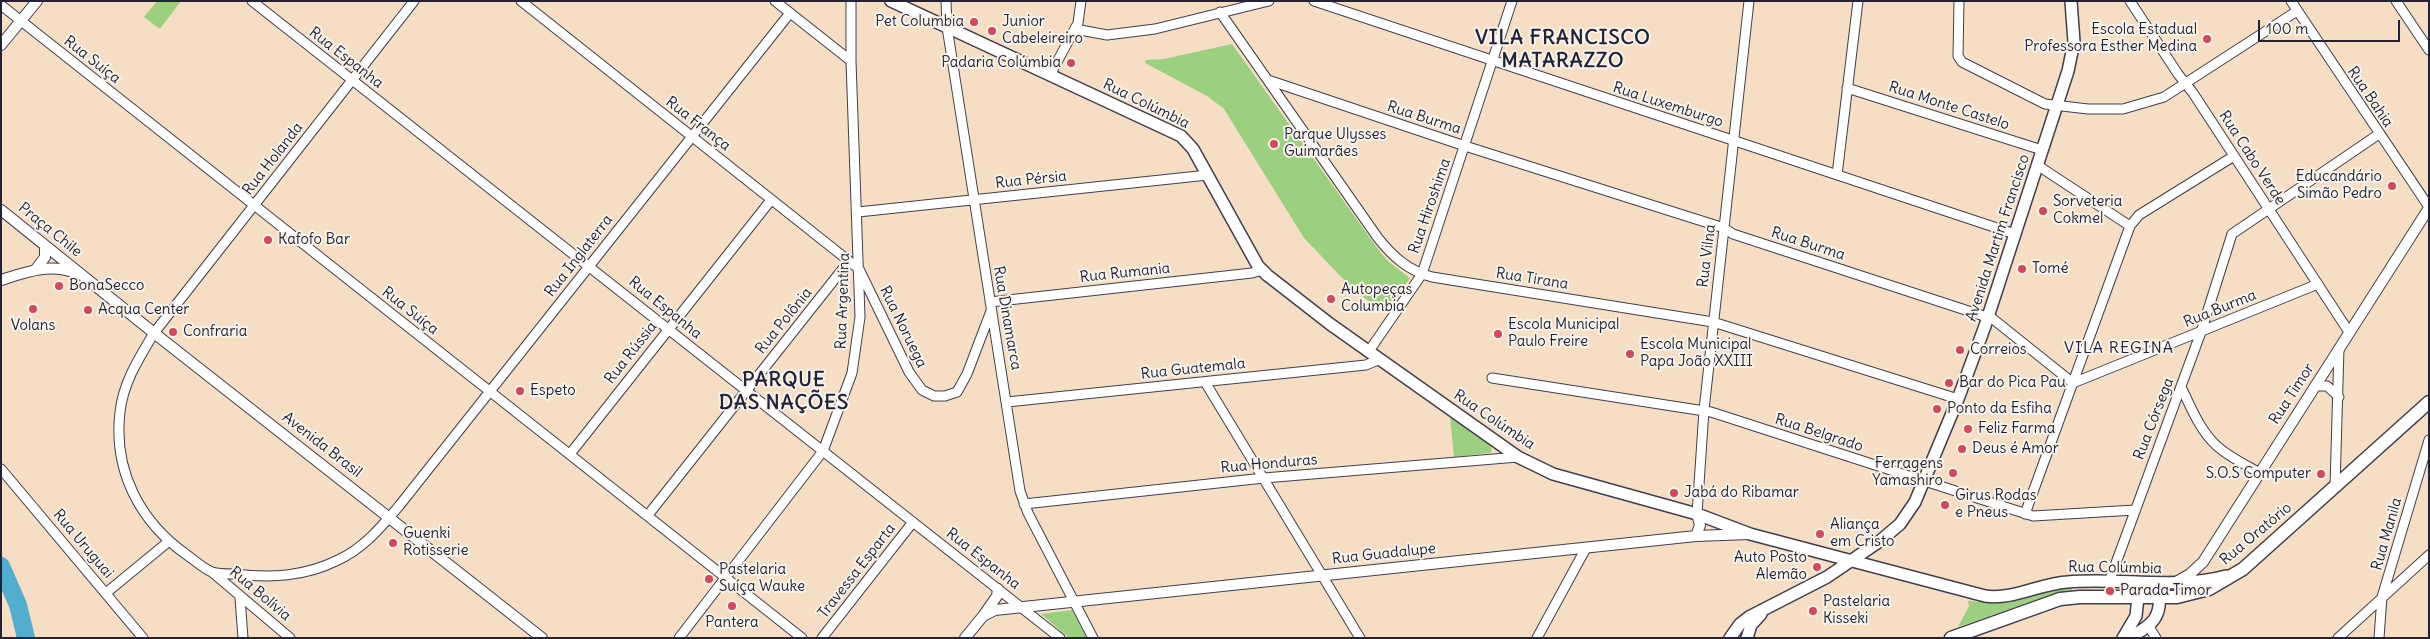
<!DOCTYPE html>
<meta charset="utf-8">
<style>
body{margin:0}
#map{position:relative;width:2430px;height:639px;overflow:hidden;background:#f5dec3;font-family:Delius,sans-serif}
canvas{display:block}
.frame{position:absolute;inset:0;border:2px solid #22223b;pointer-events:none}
.scale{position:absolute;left:2258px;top:20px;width:142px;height:22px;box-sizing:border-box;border:2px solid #22223b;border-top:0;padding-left:6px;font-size:15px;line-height:18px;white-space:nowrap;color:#22223b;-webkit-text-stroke:4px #f7f3e8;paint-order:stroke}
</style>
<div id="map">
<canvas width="2430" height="639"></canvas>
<div class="frame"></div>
<div class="scale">100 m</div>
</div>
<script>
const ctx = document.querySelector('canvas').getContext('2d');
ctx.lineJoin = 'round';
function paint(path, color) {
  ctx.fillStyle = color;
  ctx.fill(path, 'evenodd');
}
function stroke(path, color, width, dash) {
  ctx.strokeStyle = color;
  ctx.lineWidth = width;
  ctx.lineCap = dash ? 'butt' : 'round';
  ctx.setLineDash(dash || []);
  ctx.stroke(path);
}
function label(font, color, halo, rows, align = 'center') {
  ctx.font = font + ' Delius,sans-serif';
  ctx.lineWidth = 4;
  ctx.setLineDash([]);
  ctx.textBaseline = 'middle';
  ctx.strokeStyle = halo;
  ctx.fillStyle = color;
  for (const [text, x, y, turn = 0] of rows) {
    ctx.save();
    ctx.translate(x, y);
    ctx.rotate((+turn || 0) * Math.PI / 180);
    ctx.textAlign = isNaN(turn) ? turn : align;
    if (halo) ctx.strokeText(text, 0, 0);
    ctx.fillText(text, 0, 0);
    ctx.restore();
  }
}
paint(new Path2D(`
 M157,1H181L160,29L144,17Z
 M1232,44L1380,252L1389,262L1410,278L1388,311L1372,304L1349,285L1304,238L1224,109L1207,96L1145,63L1146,60L1164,59Z
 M1450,417L1490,445L1492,450L1490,453L1454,457Z
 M2072,587V590L2052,594L1958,627L1969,606L1968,601L2001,603L2051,589Z
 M1072,610L1087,638H1069L1041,614Z`), '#9cd081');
stroke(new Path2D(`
 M1,566L18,605L26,638`), '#52adcf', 18);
const minor = new Path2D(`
 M252,1L1060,638
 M414,1L154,333C139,358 123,383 120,412C113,471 140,522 187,555C194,560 204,569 212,572C218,574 228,574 234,574C271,578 304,577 338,560C364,548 381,527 399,506L790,13
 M521,1L859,269L909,372L922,390L934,396H945L957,392L967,374L991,311
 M775,1L851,61
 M946,1L947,27L1020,491L1028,513L1093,638
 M1314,1L2015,234
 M1959,1L1958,56L1962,62L2045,104L2088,109H2123L2164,97L2297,11
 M2130,1L2178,74L2193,93L2349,332
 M2291,1L2429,207
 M2396,1L2429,50
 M1,5L802,638
 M1220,12L1378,238C1393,257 1409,271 1432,277L1713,322L1958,399
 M1075,29L1107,35L1155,29L1269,1
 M1050,75L1078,23L1081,1
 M1268,80L1465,146L1724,228L1733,234L1993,319L2073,383L2318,284
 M1847,88L2042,150
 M2037,165L2130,226
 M1837,175L1858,1
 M858,212L1208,175
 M990,302L1252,273L1262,270
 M1369,351L1422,274L1512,1
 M1492,378L1711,412L2033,516L2135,510
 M1205,382L1360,638
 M2315,386H2327L2339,397
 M2181,387C2191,407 2200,431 2217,446C2229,457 2246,465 2260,473
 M1007,402L1366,365L1380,359
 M570,454L771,200
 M1,469L143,638
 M2335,487L2339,348
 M1024,504L1264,478L1518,457
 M1697,514L1704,410L1749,1
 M2025,514L2130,226L2139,215L2234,156
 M648,515L849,261
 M212,572L290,638
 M2109,582L2201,332L2232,234L2379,134
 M106,593L168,542
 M240,598L243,638
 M2149,627L2156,638
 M679,638L823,451L852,373L860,317L851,61V1
 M822,638L913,522
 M1537,638L1586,548
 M2338,638L2429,555
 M2379,638L2382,597L2429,440`);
const tertiary = new Path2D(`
 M1,45L37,1
 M1,210L154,333L542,638
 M36,269L45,257V246
 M1,280C26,272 50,263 75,273
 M1696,536L1700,525L1697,514
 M2176,582L2190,574L2203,562L2429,208
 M983,616L997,596L998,589
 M965,638L983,616L995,610L1696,536L1749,534`);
const secondary = new Path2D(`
 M891,1L1181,136L1193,149L1258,266L1267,275L1330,324L1518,457L1553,474L1697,514L1750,534L1985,596C2013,600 2039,584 2067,582C2120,577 2174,590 2226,576
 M1730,638L1740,624L1749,617L1827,577L1880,541L1900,524L1915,502L1958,399L1985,326L2068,71L2074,42L2071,1
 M1747,638L1751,625L1761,614
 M2123,638L2136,616L2138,597
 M2129,638C2151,626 2164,617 2158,589`);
const primary = new Path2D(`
 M1951,638L2060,599L2080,597H2177L2209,589L2243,569L2429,402`);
stroke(minor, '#423e4f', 11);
stroke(tertiary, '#423e4f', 12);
stroke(secondary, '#423e4f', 14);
stroke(primary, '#423e4f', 15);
stroke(minor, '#fff', 9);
stroke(tertiary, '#fff', 10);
stroke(secondary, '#fff', 11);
stroke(primary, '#fff', 12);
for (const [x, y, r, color] of [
 [974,22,5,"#d1495b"],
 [992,31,5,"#d1495b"],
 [2207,39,5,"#d1495b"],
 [1071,63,5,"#d1495b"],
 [1274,144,5,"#d1495b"],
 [2392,186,5,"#d1495b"],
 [2043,211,5,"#d1495b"],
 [268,240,5,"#d1495b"],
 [2022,269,5,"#d1495b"],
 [59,286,5,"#d1495b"],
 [1331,299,5,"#d1495b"],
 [33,309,5,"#d1495b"],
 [88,310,5,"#d1495b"],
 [173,332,5,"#d1495b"],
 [1498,334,5,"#d1495b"],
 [1960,350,5,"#d1495b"],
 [1630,354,5,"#d1495b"],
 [1949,383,5,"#d1495b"],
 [520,391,5,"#d1495b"],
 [1937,409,5,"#d1495b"],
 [1968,429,5,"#d1495b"],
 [1962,449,5,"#d1495b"],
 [1953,473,5,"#d1495b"],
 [2321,474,5,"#d1495b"],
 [1674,493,5,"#d1495b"],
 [1945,505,5,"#d1495b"],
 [1820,534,5,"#d1495b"],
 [393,543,5,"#d1495b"],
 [1817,567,5,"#d1495b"],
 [709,579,5,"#d1495b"],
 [2110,591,5,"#d1495b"],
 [732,606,5,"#d1495b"],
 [1813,611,5,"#d1495b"]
]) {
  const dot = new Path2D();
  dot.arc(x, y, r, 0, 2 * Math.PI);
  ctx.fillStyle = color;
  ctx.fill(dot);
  stroke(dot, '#f7f3e8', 2);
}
label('15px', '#22223b', '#f7f3e8', [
 ["Pet Columbia",964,22,"right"],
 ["Junior",1002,22],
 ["Cabeleireiro",1002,39],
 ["Escola Estadual",2197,30,"right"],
 ["Professora Esther Medina",2197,47,"right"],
 ["Padaria Colúmbia",1061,63,"right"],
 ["Parque Ulysses",1284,135],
 ["Guimarães",1284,152],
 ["Educandário",2382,177,"right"],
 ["Simão Pedro",2382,194,"right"],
 ["Sorveteria",2053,202],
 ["Cokmel",2053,219],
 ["Kafofo Bar",278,240],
 ["Tomé",2032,269],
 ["BonaSecco",69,286],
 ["Autopeças",1341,290],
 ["Columbia",1341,307],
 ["Acqua Center",98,310],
 ["Escola Municipal",1508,325],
 ["Paulo Freire",1508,342],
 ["Volans",33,326,"center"],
 ["Confraria",183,332],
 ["Escola Municipal",1640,345],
 ["Papa João XXIII",1640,362],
 ["Correios",1970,350],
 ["Bar do Pica Pau",1959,383],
 ["Espeto",530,391],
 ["Ponto da Esfiha",1947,409],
 ["Feliz Farma",1978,429],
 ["Deus é Amor",1972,449],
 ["Ferragens",1943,464,"right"],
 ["Yamashiro",1943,481,"right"],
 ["S.O.S Computer",2311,474,"right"],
 ["Jabá do Ribamar",1684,493],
 ["Girus Rodas",1955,496],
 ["e Pneus",1955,513],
 ["Aliança",1830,525],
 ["em Cristo",1830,542],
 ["Guenki",403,534],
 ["Rotisserie",403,551],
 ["Auto Posto",1807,558,"right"],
 ["Alemão",1807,575,"right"],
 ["Pastelaria",719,570],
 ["Suíça Wauke",719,587],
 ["Parada Timor",2120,591],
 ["Pastelaria",1823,602],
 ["Kisseki",1823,619],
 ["Pantera",732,623,"center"]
], 'left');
label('15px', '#22223b', '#f7f3e8', [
 ["Rua Espanha",346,58,38],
 ["Rua Suíça",92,60,38],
 ["Rua Bahia",2370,97,56],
 ["Rua Colúmbia",1146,104,26],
 ["Rua Luxemburgo",1668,105,18],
 ["Rua Monte Castelo",1949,106,18],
 ["Rua Burma",1424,118,18],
 ["Rua França",698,124,38],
 ["Rua Cabo Verde",2252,158,57],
 ["Rua Holanda",273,159,-52],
 ["Rua Pérsia",1031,180,-6],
 ["Rua Hiroshima",1430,206,-71],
 ["Praça Chile",50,230,39],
 ["Avenida Martim Francisco",1998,238,-72],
 ["Rua Burma",1808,244,18],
 ["Rua Inglaterra",579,256,-52],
 ["Rua Vilna",1707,256,-83],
 ["Rua Rumania",1125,273,-6],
 ["Rua Tirana",1532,279,9],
 ["Rua Argentina",843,301,-88],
 ["Rua Espanha",665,308,39],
 ["Rua Burma",2220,309,-22],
 ["Rua Suíça",410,311,38],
 ["Rua Dinamarca",1007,318,80],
 ["Rua Polônia",784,321,-51],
 ["Rua Noruega",903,327,64],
 ["Rua Rússia",631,353,-52],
 ["Rua Guatemala",1193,369,-6],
 ["Rua Timor",2292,394,-57],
 ["Rua Córsega",2154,419,-69],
 ["Rua Colúmbia",1494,420,34],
 ["Rua Belgrado",1819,433,18],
 ["Avenida Brasil",322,445,38],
 ["Rua Honduras",1269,464,-5],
 ["Rua Oratório",2256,534,-40],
 ["Rua Manila",2387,534,-74],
 ["Rua Uruguai",83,544,50],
 ["Rua Guadalupe",1384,554,-6],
 ["Rua Espanha",983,559,38],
 ["Rua Colúmbia",2115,568,1],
 ["Travessa Esparta",857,571,-52],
 ["Rua Bolívia",260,594,40]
]);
ctx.letterSpacing = '1px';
label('16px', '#22223b', '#f7f3e8', [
 ["VILA REGINA",2119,348]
]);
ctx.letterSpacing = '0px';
ctx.letterSpacing = '1px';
label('bold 20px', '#22223b', '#f7f3e8', [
 ["VILA FRANCISCO",1563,38],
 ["MATARAZZO",1563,61],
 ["PARQUE",784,380],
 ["DAS NAÇÕES",784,403]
]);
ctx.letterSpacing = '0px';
</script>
